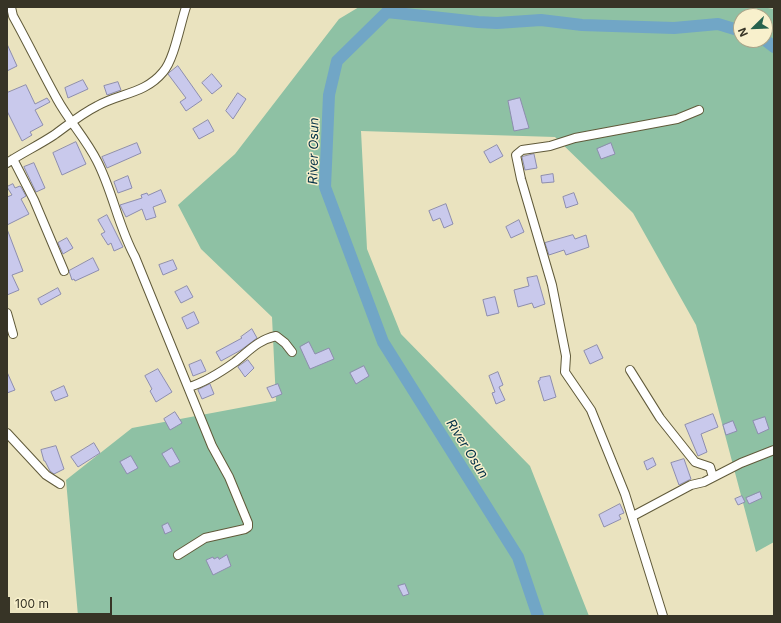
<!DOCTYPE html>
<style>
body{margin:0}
#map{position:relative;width:781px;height:623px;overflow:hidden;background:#eae3bf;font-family:Inter,sans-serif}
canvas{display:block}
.frame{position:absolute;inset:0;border:8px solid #373426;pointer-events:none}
.north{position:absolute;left:733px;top:8px;width:40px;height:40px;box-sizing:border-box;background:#f8f0cc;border:1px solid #aba58a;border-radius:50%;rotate:247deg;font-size:11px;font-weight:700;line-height:16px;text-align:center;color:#373426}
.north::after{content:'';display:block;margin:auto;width:14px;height:18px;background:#26624d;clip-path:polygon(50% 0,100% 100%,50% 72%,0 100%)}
.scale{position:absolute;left:8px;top:597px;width:104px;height:18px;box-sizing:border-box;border:2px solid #373426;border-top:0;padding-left:5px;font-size:12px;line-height:14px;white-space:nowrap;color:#373426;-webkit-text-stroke:3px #f8f0cc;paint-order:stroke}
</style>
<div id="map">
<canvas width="781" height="623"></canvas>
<div class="frame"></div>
<div class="north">N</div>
<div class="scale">100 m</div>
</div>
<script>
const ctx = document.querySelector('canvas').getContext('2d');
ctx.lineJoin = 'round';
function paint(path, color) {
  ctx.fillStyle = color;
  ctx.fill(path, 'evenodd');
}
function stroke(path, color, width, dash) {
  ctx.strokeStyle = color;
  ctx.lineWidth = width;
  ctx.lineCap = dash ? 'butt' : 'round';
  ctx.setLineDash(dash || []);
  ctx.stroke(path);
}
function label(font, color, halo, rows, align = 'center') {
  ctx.font = font + ' Inter,sans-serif';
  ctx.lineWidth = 3;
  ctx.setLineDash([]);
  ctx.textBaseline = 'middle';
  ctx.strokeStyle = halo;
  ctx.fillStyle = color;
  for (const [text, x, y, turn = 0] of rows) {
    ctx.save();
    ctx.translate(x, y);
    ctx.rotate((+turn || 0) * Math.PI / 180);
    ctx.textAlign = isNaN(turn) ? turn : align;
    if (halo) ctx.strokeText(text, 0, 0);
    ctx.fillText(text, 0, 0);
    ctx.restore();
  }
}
paint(new Path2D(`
 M359,7H762L774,9V542L756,552L696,325L633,213L555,137L361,131L367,249L401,334L530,466L589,616H78L66,480L132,428L276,401L272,317L201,249L178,205L235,154L339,19ZM741,16H765V40H741Z`), '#8ec1a4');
stroke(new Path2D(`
 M765,40L774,47
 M538,616L518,557L383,342L325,187L329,95L337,61L387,12L478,22L497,23L541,20L582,25L674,28L718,24L741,31`), '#71a6c6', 12);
const building = new Path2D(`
 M7,44L17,66L7,71Z
 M178,66L202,100L186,111L180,102L186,98L168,74Z
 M212,74L222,86L212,94L202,83Z
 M83,80L88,89L68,98L65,88Z
 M118,82L121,90L107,95L104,86Z
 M26,85L35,104L47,98L50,102L35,110L43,125L30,132L32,135L22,141L7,111V93Z
 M238,93L246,99L233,119L226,111Z
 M520,98L529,128L514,131L508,101Z
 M208,120L214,131L199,139L193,129Z
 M76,142L86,164L62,175L53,153Z
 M137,143L141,153L107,168L102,157Z
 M611,143L615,154L601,159L597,149Z
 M497,145L503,156L490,163L484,152Z
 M534,154L537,168L525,170L522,157Z
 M34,163L45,188L36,192L24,167Z
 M553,174L554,182L542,183L541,176Z
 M128,176L132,188L118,193L114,182Z
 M13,184L15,188L20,186L21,187L26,196L21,199L29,214L7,225V197L12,195L7,187Z
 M161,190L166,202L153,207L156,217L146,220L142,209L126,217L120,205L142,198L141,195L147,193L148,195Z
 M574,193L578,204L566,208L563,197Z
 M446,204L453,224L444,228L440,218L433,221L429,211Z
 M107,215L123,247L114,251L111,243L108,245L101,234L105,232L98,220Z
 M519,220L524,232L511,238L506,227Z
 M7,229L23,271L12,275L19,290L7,295Z
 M573,235L575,239L586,235L589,247L566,255L564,250L549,255L545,243Z
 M67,238L73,248L63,254L58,243Z
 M93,258L99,270L75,281L74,279L72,280L69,271Z
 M173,260L177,269L163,275L159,265Z
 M537,276L545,304L534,308L532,303L518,307L514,290L529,286L527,278Z
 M187,286L193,297L181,303L175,292Z
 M58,288L61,294L41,305L38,299Z
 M495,297L499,313L487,316L483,300Z
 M194,312L199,323L187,329L182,318Z
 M252,329L257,338L241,350L221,361L216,352L242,338L241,337Z
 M309,342L315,354L329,348L334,359L310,369L300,347Z
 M597,345L603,358L590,364L584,351Z
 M201,360L206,371L193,376L189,365Z
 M248,360L254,368L245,377L238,367Z
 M364,366L369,376L356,384L350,373Z
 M158,369L172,392L156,402L150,391L152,389L145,376Z
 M7,372L15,390L7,393Z
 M498,372L503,385L499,387L505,400L496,404L492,393L495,392L489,376Z
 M550,376L556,397L544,401L538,381L540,380V378Z
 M210,384L214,394L202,399L198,390Z
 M278,384L282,394L272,398L267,388Z
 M64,386L68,396L55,401L51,392Z
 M175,412L182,423L170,430L164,419Z
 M713,414L718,427L701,434L707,452L698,456L685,425Z
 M765,417L769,429L758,434L753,421Z
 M733,421L737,431L726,435L723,425Z
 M94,443L100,453L78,467L71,457Z
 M56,446L64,469L54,474L50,471L45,461H44L41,450Z
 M172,448L180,462L170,467L162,454Z
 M131,456L138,468L127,474L120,462Z
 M653,458L656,465L647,470L644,462Z
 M684,459L691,479L679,485L671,463Z
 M760,492L762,498L749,504L746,498Z
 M742,496L745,502L738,505L735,499Z
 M620,504L624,513L619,515L621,519L604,527L599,515Z
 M168,523L172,531L165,534L162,526Z
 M227,555L231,566L213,575L206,560L213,557L214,559L218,557L219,559Z
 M405,584L409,594L403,596L398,586Z`);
paint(building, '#c9c9ec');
stroke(building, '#8d8dae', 1);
const minor = new Path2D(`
 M11,7L13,16C28,43 42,72 57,99C69,121 86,139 97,161C113,192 118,226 135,257L212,446L229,477L248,523V527L245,529L205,538L178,555
 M13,159L34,200L64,271
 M7,163C22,153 39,145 54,135C68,125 81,114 97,106C120,93 145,94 163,72C174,60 180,25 186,7
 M7,313L13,334
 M630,370L660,418L695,462L710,467L713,477
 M189,387C206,382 221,372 235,362C249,351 258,340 276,336L285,343L292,352
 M7,433L46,475L60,484
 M633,516L691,485L704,482L741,463L774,450
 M663,616L625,494L591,410L565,372L566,356L552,285L521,179L516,155L522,150L550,146L575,138L677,119L699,110`);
stroke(minor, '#605a3a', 10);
stroke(minor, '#fff', 8);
label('italic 13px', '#002f46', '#f8f0cc', [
 ["River Osun",314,151,-89],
 ["River Osun",467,449,58]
]);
</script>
